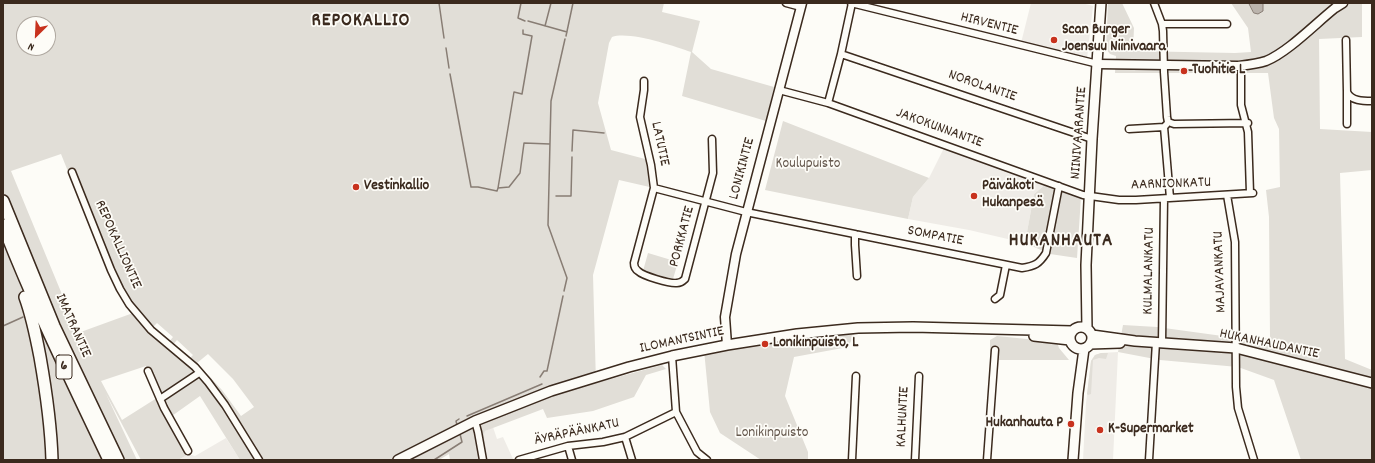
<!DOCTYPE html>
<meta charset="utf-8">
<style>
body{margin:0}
#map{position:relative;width:1375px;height:463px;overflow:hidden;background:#fdfcf7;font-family:Dekko,sans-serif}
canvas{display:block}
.frame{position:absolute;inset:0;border:4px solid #3b2a1e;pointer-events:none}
.north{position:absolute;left:16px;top:16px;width:40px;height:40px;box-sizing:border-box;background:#fdfcf7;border:1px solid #afa8a0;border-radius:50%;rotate:204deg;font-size:11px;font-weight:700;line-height:16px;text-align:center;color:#3b2a1e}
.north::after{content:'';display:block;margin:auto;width:14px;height:18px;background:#c8321e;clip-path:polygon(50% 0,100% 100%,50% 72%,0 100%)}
</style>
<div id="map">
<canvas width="1375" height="463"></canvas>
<div class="frame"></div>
<div class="north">N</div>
</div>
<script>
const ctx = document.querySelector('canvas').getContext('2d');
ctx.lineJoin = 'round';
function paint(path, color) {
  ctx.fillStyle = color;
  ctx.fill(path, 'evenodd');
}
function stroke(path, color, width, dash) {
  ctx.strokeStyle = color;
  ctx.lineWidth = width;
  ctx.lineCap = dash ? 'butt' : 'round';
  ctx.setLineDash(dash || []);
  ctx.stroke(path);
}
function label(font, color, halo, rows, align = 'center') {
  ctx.font = font + ' Dekko,sans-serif';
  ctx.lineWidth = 3.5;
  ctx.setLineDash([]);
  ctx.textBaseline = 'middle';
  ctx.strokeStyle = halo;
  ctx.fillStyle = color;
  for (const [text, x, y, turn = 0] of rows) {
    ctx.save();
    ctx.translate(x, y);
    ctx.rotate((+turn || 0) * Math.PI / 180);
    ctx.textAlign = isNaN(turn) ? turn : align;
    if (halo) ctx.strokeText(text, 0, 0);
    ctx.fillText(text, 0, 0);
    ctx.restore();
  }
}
paint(new Path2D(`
 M1031,3H1082L1093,6L1087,59L1021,43Z
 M944,148L1046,184L1034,194L1025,243L969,230L908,219L913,197L929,178Z
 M1118,352L1113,460H1083L1086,403L1091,361L1095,355L1101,353Z
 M493,427L497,439L503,437L513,459L486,460L484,436L485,431Z
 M226,438L240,460H178L189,454L195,456Z`), '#efece7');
paint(new Path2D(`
 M3,3H664L662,12L700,21L692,52L711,69L774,87L766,121L682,96L691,52C673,46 630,31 612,37L609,43L598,103L611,150L649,160L654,188L619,180L593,275L596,383L662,365L666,369L646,375L634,397L593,411L547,418L543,409L485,431L484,436L487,460H450L449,454L439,460H240L200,396L169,418L189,454L178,460H141L106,394L137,460H3ZM24,24H48V48H24ZM61,154L112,281L122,299L133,313L78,333L11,171ZM157,323L173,337L168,343L152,328ZM177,340L193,355L188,360L172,346ZM208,354L233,379L254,407L241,416L222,390L197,363ZM146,366L160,396L122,420L101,381Z
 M1108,3H1122L1134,28L1133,51L1235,53L1251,52L1248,28L1231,3H1249L1250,4L1263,10V3H1362V37L1319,39L1320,129L1372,132V170L1340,173L1345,359L1372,370V460H1301L1274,380L1238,367L1160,360L1118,352L1123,325L1157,327L1237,338H1270L1269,217L1266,190L1280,187L1279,129L1274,118L1268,73H1115L1116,56L1110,54L1106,49Z
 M783,121L929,178L913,197L908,219L765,190Z
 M1046,184L1081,197L1077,258L1050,254L1025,243L1034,194Z
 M648,253L678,262L673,279L643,271Z
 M858,327L848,347L794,357L785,396L808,452V460H761L720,433L710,412L704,350Z
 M997,336L1057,342L1059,348L1069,360H990V340Z
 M1101,353H1108L1106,359L1099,358L1093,360L1091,394L1088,395L1087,394L1091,361L1095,355Z`), '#e1ded7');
const water = new Path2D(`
 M1249,3H1263V11L1258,14L1254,13Z`);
paint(water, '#bbb4ad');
stroke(water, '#887d74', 1);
stroke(new Path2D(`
 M439,3L444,38
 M521,3L518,18L525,21
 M528,21L567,32
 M545,26L551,3
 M566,36L573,3
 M446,48L449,68
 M450,74L471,187H478L497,191L498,188L509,187L520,173L524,143L550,144
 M572,151L573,130L604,133
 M498,188L514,92L522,94L532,36L523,34V30
 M556,196H571L572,157
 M564,291L567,278L548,225L551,101L565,39
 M3,326L23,317
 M540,377L544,371H547L563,296
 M467,416L542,384
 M457,425L456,421L459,419
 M434,460L462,442L460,434`), '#887d74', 1.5);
const minor = new Path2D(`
 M786,3L801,7
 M851,3L1098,64
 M1154,3L1162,24L1163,31L1164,72L1167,117L1168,122L1174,124L1248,123
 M1162,24H1227
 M1346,40L1347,92C1351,101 1363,101 1372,101
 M841,54L852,3
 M1241,74V105L1248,132L1250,193
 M644,81V90L640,117L651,165L654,188L634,263C634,266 635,269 638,271C643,276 670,284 677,283C680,283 683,281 685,279L713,173L712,139
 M779,90L828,103L1083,195L1119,200H1136L1253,193
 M1347,92V124
 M828,103L841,54L1092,139
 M1164,127L1170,198
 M1129,129L1164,127L1166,125
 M72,172L111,270L120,289L129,304L151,330L195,367L208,382L225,405L259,460
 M654,188L746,212L1022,268C1035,266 1039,264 1046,253L1059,186
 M1227,195L1235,242L1236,387L1238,408L1254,460
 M855,234V245L857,276
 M995,299L1000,295L1006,265
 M1162,343L1164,199
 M148,371L164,408L188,451
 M160,399L199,373
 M676,412L697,452L707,460
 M475,421L478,432L483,460
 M625,437L632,460
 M568,446L572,460
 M519,460L568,446L603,442L625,437L676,412L672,356
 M852,460L856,376
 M915,460L919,376
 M987,460L995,350
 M1149,460L1156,342`);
const tertiary = new Path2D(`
 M1098,64L1238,66C1247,65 1257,64 1266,61C1288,52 1315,24 1335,8L1343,3
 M727,345L725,317L736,254L802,3`);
const secondary = new Path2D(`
 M1070 338a11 11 0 1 1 22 0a11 11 0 1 1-22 0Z
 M1087,329L1086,265L1092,139L1101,3
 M1092,335L1135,341L1236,348L1372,383
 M1034,336L1070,340
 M1090,344L1120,343
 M398,460L475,421L551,391L629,367L672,356L727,345L797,334L858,328L913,327L1072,331
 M1073,460L1078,393L1084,349`);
const motorway = new Path2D(`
 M3,201L54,326L118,460
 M3,225C34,305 72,382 109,460
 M25,297C32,316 36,336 40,357C46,391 51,425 52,460`);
stroke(minor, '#3b2a1e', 9);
stroke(tertiary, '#3b2a1e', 11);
stroke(secondary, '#3b2a1e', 12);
stroke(motorway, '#3b2a1e', 14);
stroke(minor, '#fdfcf7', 6);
stroke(tertiary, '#fdfcf7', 8);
stroke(secondary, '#fdfcf7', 9);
stroke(motorway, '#fdfcf7', 11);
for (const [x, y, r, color] of [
 [1054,40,4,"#c8321e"],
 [1184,71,4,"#c8321e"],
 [356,187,4,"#c8321e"],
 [974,196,4,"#c8321e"],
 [765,344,4,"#c8321e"],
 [1071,424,4,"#c8321e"],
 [1100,430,4,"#c8321e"]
]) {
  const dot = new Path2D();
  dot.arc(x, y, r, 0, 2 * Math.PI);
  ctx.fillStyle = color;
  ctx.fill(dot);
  stroke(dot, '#fdfcf7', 1.5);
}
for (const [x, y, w] of [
 [64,367,16]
]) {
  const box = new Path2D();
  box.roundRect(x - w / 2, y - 12, w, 24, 3);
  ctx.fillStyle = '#fdfcf7';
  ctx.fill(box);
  stroke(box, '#3b2a1e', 1);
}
label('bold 14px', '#3b2a1e', null, [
 ["6",64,367]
]);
label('15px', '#3b2a1e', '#fdfcf7', [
 ["HIRVENTIE",989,25,14],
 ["NOROLANTIE",982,87,19],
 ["JAKOKUNNANTIE",939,129,20],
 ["NIINIVAARANTIE",1080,133,-86],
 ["LATUTIE",659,144,78],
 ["LONIKINTIE",743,169,-75],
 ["AARNIONKATU",1171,185,-2],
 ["PORKKATIE",683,237,-75],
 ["SOMPATIE",935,237,11],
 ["REPOKALLIONTIE",117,245,66],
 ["KULMALANKATU",1150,271,-89],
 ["MAJAVANKATU",1221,272,-92],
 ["IMATRANTIE",72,326,66],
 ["ILOMANTSINTIE",682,341,-12],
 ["HUKANHAUDANTIE",1269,345,12],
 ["KALHUNTIE",904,417,-87],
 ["ÄYRÄPÄÄNKATU",577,433,-12]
]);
label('bold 15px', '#3b2a1e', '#fdfcf7', [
 ["Scan Burger",1062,31],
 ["Joensuu Niinivaara",1062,48],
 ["Tuohitie L",1192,71],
 ["Vestinkallio",364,187],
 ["Päiväkoti",982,187],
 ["Hukanpesä",982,204],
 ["Lonikinpuisto, L",773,344],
 ["Hukanhauta P",1063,424,"right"],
 ["K-Supermarket",1108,430]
], 'left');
label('15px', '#64574c', '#fdfcf7', [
 ["Koulupuisto",808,165],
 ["Lonikinpuisto",772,434]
]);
ctx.letterSpacing = '1px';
label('bold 19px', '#3b2a1e', '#fdfcf7', [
 ["REPOKALLIO",361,22],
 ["HUKANHAUTA",1061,242]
]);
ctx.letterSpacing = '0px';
</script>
